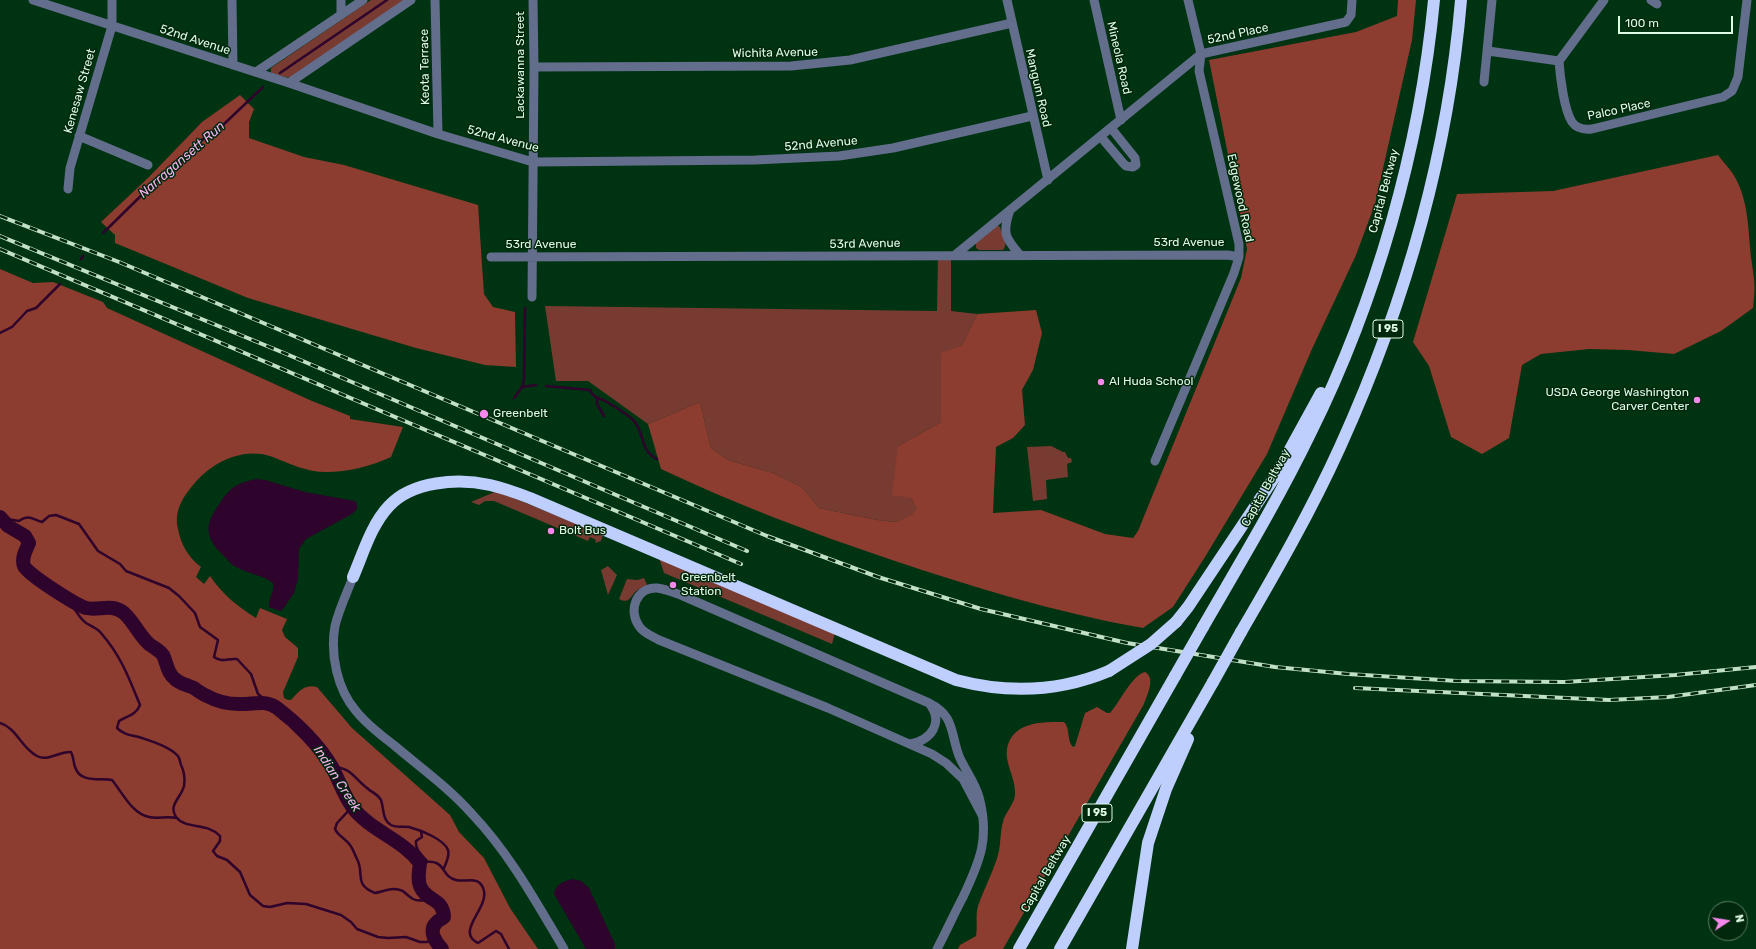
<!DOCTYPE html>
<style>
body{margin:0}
#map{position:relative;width:1756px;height:949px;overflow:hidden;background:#031;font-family:Rubik,sans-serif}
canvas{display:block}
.north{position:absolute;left:1708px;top:901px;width:40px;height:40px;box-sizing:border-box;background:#01270d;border:1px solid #5a7c63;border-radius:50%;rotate:78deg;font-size:11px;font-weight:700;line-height:16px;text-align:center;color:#e0fbe5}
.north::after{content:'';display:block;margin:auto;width:14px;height:18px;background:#f688ed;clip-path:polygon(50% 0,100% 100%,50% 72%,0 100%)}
.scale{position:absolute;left:1618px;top:16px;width:115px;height:18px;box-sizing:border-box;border:2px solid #e0fbe5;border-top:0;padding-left:5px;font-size:12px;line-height:14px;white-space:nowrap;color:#e0fbe5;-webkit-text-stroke:3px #01270d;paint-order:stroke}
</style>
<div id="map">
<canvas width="1756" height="949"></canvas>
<div class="north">N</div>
<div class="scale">100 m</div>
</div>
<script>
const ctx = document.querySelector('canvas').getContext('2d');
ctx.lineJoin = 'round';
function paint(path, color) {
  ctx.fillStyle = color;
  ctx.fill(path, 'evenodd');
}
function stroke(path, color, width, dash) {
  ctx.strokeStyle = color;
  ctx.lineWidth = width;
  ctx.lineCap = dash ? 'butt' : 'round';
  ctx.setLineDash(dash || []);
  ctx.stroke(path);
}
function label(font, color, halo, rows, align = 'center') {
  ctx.font = font + ' Rubik,sans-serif';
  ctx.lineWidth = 3;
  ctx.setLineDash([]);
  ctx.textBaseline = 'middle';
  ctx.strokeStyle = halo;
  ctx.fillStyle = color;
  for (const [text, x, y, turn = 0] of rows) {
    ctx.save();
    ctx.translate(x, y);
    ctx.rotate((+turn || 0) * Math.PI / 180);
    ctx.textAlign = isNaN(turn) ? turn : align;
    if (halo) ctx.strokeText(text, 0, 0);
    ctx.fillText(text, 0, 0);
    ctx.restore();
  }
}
paint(new Path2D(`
 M371,0H405L291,78L271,74V68Z
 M997,225L1000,227C1002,235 1009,244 1003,250H979L976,248V243Z
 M938,255H951V311L977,314L962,345L941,354V422L898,446L911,498L916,509L914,514L896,522L877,520L819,508L802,487L773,473L728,460L711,448L700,402L648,424L588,381H556L545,306L937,311Z
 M1051,446L1063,452H1065L1068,458H1071L1072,462L1067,464L1068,477L1046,480L1047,499L1033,501L1027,447Z
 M497,491L603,535L601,541L595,543L596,540L590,537L588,541L494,501H485L479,505L471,502Z
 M659,558L835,633L832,644L664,573Z
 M608,566L617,575L608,595L601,570Z
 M627,579L637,580L644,578L647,585C643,587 638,589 635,592C630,598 628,604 619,599Z`), '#783b32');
paint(new Path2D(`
 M1398,0H1416L1412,40L1375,204L1356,255L1312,349L1267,454L1205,557L1173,607L1143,628C1057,613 973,587 889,559C812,533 735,504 661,469L648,424L700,402L711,448L728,460L773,473L802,487L819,508L877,520L896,522L913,514L916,509L911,498L892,495L898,446L941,422V353L962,345L977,314L1036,310L1042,333L1033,370L1022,390L1025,425L1013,438L996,447L993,513L1041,510L1105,534L1133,538L1138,531L1241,278L1247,249L1209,60L1356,32L1397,16Z
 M240,95L254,109L249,122V138L304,157L344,165L478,205L484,294L493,307L515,312L516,367L485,365L416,348L248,298L115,243V235L101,222L149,177L202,122Z
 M1718,155C1724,163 1732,171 1736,179C1749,204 1748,230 1751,257C1754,279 1756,284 1753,308L1721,331L1674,354L1628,350L1589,349L1541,354L1522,365L1509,438L1482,454L1451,437L1429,366L1413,342L1457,194L1553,191Z
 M0,269L33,283L53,282L103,302L107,308L312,401L350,416V419L403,427L391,457C371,466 348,472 326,472C307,472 290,464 273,457C243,446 212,462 193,485C182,498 174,512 178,529C181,545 189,558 201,567L196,577L204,584L210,576C222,594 238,607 256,618L260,608L287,619L282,630L285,637L298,648V657L283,692L284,698L288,700H291C299,691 305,684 317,687L352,728L450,815L459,832L484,858L510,908L538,949H0Z
 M1145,672C1156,678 1147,695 1144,704L1003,949H958L960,945L976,936C978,926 975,916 978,906C984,889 993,872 998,855C1001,844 1000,831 1003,822C1005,812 1015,804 1015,794C1016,774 999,758 1011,738C1022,721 1047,722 1064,722C1071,729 1066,740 1073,747L1075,746L1085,713L1097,707L1107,713H1110C1119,703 1133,674 1145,672Z`), '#8d3c30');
paint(new Path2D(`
 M256,479L265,480L305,492L355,501L357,504V509L352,514L306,539L299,549L298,579L294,593L283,609L280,611L269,607C268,598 275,592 273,583C262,575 249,574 236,567C232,565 228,561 225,557C209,542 202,529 216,509C229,489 233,484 256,479Z
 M573,879L581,881L589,888L615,944V949H586L554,894C555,884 564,881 573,879Z`), '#2e032c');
stroke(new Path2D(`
 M280,73L387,0
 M103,233L153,184L180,162L203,139L223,125L263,87
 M81,259L83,256
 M0,333L12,327L27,311L36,308L60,284
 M546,386L590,390C593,399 601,398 607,402C615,407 626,413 633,420C645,431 639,451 657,459
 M522,387L524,379L525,308
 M514,398L522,387L536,385
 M597,398V404L604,416
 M1,518L19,521C29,514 32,519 42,522L49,516L56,515L79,524L98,551L120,564L126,571L169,588L179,596L195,613L200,627L218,640L214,657C222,663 228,658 237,659L251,674L258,694L269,703
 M68,598C73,606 78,617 86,623C91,626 97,628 101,633C121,656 129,678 140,705C136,715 127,716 119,721L117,728C125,736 133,735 142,738C154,742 170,747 178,756C180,759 180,762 181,765C184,771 185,779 184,786C181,798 168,805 176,817C186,830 207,822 220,836V841L213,851L217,856L227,860L240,872L250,895L263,906L270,907L287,903L306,904L341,915L351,922L357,929L378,937L388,938L406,937L420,942H427L434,939
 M0,723C17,728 21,748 37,756C48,762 59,751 71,752C74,758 73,761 75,767C80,783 99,778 112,780C122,792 132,814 149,817C158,819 166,816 177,818
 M332,767C351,767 354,778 367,788C372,793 377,793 381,800C384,808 382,820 391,825C397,828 403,826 409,827C420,830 444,839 448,850C450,856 446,863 444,868
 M352,807L337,823L335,829C338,836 345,838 350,845C353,849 355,855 357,859C365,874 353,884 375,893C381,892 388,889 394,889C404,889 406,895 413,899C419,902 427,900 432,899
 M421,832L422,837L416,841C415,850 422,855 427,861
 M420,863C448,857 439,876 456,880C465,883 480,874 484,891C488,909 455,932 478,943L496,931L501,934L509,949`), '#2e032c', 2.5);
stroke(new Path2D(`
 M0,517L8,526L25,536L29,543C26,550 21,558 24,566C27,574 76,605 86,608C99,611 112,603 124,613C134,622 139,635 149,644C154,648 159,650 163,655C167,663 167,673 175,679C180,684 188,685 194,688C198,691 202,694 207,696C216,701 229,704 239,704C252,705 265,699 277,708C297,723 319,745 332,767C339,780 344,796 353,808C371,831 402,839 420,863C419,871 417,881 421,888C428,902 443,898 444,917C442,919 438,920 436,923C428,931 436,943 442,949`), '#2e032c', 14);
stroke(new Path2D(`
 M33,0L289,83L438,134L533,162L755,160L839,156L893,148L1032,116
 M232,0L233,65
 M341,0V15
 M435,0L438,134
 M1007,0L1048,180
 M1094,0L1121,120
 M1651,0L1657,4
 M1488,51L1559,61
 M1559,61C1560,76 1564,110 1572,122C1577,129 1584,130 1592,129L1723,97L1732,91L1738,77L1747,0
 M1559,61L1604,0
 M534,67L791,66L850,60L1012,23
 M256,72L363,0
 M1484,82L1492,0
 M289,83L411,0
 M79,136L148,165
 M1101,137L1123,163L1126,166L1133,167L1136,165L1135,158L1111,128
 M68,189L70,168L112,26V0
 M1010,210C1002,233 1005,238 1020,255
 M955,255L1201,54L1346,22L1351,15L1352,0
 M491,257L1228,255L1239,257
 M532,297L534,67L533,0
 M1155,461L1234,273L1239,257V244L1199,71L1201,54L1188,0
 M353,577C347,593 339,609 335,626C330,654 337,689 356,711C367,725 381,735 395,746C421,768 449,788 472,814C510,854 536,902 564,949
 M910,744C932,740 944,722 929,703
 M937,949C946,932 954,914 963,897C980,861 990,838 979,797C975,782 965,770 959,756C950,732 955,716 929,703L683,596C675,593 666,589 657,588C636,587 628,611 639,626C643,633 652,636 659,640L828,708L932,754L946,763L963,779L982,815`), '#636d8c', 9);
stroke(new Path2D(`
 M353,577C363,554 371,525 389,506C412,481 458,478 490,485C504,488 517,493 530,498L956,680C1009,694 1059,692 1109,671
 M1176,622L1188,607L1276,475L1321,393
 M1203,627C1240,563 1278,500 1310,434C1376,301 1420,148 1434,0
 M1241,632C1276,572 1311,511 1340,447C1404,306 1448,155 1461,0
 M1019,949L1175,676
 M1060,949L1213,682
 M1132,949L1148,843L1166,789L1188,739`), '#becefd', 12);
const rail = new Path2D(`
 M0,216L119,262L767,536L878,577L981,609L1127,643L1275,667L1348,674L1457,681L1565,682L1675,675L1756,667
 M0,236L284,353L747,551
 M0,249L741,564
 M1355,688L1609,700L1668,697L1756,685`);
stroke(rail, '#c2e0c8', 4);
stroke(rail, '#01270d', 2.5, [8]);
stroke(new Path2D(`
 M1109,671L1151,644L1176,622
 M1175,676L1203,627
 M1213,682L1241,632`), '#becefd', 12);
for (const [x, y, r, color] of [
 [1101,382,4,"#f688ed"],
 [1697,400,4,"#f688ed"],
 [484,414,5,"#f688ed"],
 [551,531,4,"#f688ed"],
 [673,585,4,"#f688ed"]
]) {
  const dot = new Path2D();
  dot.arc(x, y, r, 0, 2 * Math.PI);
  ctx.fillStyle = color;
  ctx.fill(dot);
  stroke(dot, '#01270d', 1.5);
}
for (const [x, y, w] of [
 [1388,329,30],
 [1097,813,30]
]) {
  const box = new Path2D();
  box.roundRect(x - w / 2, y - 9, w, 18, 3);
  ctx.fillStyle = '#01270d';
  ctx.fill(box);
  stroke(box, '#e0fbe5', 1);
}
label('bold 11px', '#e0fbe5', null, [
 ["I 95",1388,329],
 ["I 95",1097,813]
]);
label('12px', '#e0fbe5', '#01270d', [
 ["52nd Place",1238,34,-12],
 ["52nd Avenue",195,40,18],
 ["Wichita Avenue",775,53,-1],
 ["Mineola Road",1119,58,77],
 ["Lackawanna Street",521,65,-90],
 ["Keota Terrace",425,67,-91],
 ["Mangum Road",1038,88,77],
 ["Kenesaw Street",80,91,-74],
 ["Palco Place",1619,110,-12],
 ["52nd Avenue",503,139,15],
 ["52nd Avenue",821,144,-5],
 ["Capital Beltway",1384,191,-75],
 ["Edgewood Road",1240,198,78],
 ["53rd Avenue",1189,243],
 ["53rd Avenue",865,244,-1],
 ["53rd Avenue",541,245],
 ["Capital Beltway",1266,488,-61],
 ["Capital Beltway",1046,874,-60]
]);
label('12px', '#e0fbe5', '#01270d', [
 ["Al Huda School",1109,382],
 ["USDA George Washington",1689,393,"right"],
 ["Carver Center",1689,407,"right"],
 ["Greenbelt",493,414],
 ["Bolt Bus",559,531],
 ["Greenbelt",681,578],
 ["Station",681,592]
], 'left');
label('italic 13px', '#f8b2f1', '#01270d', [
 ["Narragansett Run",182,160,-41],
 ["Indian Creek",337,779,57]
]);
</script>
